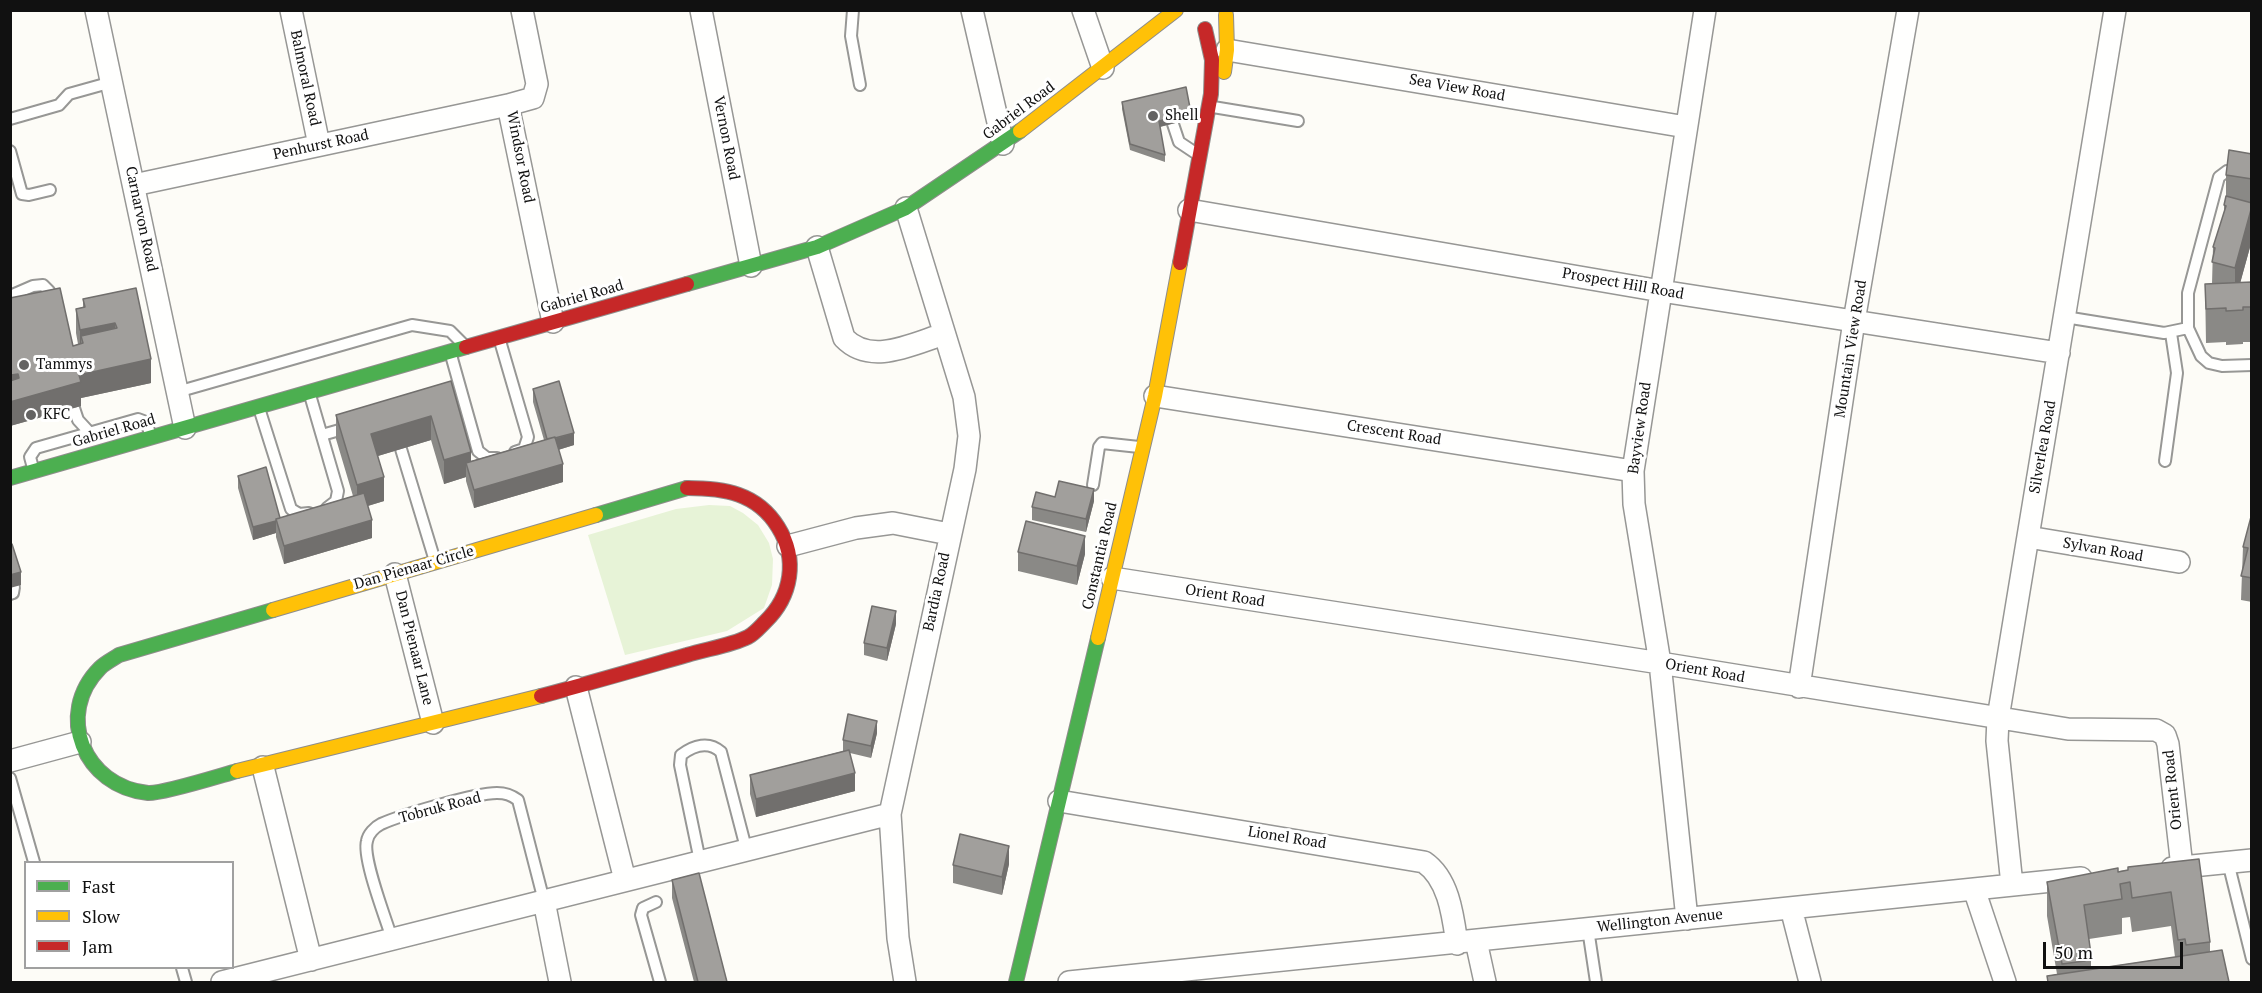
<!DOCTYPE html>
<style>
body{margin:0}
#map{position:relative;width:2262px;height:993px;overflow:hidden;background:#fdfcf7;font-family:"PT Serif",serif}
canvas{display:block}
.frame{position:absolute;inset:0;border:12px solid #111;pointer-events:none}
.legend{position:absolute;left:24px;top:861px;width:210px;height:108px;box-sizing:border-box;background:#fff;border:2px solid #a0a0a0;margin:0;padding:8px 10px;list-style:none;font-size:18px;color:#111}
.legend li{display:flex;align-items:center;gap:12px;height:30px}
.legend b{width:30px;border:2px solid #a0a0a0}
.scale{position:absolute;left:2043px;top:942px;width:140px;height:27px;box-sizing:border-box;border:3px solid #111;border-top:0;padding-left:8px;font-size:18px;line-height:21px;white-space:nowrap;color:#111;-webkit-text-stroke:4px #fff;paint-order:stroke}
</style>
<div id="map">
<canvas width="2262" height="993"></canvas>
<div class="frame"></div>
<ul class="legend">
<li><b style="height:8px;background:#4caf50"></b>Fast</li>
<li><b style="height:8px;background:#ffc107"></b>Slow</li>
<li><b style="height:8px;background:#c62828"></b>Jam</li>
</ul>
<div class="scale">50 m</div>
</div>
<script>
const ctx = document.querySelector('canvas').getContext('2d');
ctx.lineJoin = 'round';
function paint(path, color) {
  ctx.fillStyle = color;
  ctx.fill(path, 'evenodd');
}
function stroke(path, color, width, dash) {
  ctx.strokeStyle = color;
  ctx.lineWidth = width;
  ctx.lineCap = dash ? 'butt' : 'round';
  ctx.setLineDash(dash || []);
  ctx.stroke(path);
}
function label(font, color, halo, rows, align = 'center') {
  ctx.font = font + ' "PT Serif",serif';
  ctx.lineWidth = 6;
  ctx.setLineDash([]);
  ctx.textBaseline = 'middle';
  ctx.strokeStyle = halo;
  ctx.fillStyle = color;
  for (const [text, x, y, turn = 0] of rows) {
    ctx.save();
    ctx.translate(x, y);
    ctx.rotate((+turn || 0) * Math.PI / 180);
    ctx.textAlign = isNaN(turn) ? turn : align;
    if (halo) ctx.strokeText(text, 0, 0);
    ctx.fillText(text, 0, 0);
    ctx.restore();
  }
}
paint(new Path2D(`
 M709,505L730,506L743,513L758,525L769,543L773,559L772,585L764,608L727,631L625,655L588,535L676,509Z`), '#e7f3d7');
const lane = new Path2D(`
 M853,10L851,36L860,85
 M1213,107L1298,121
 M10,119L59,105L69,94L112,82
 M1173,124L1179,142L1197,154
 M10,151L22,194L29,195L50,190
 M2252,175L2227,171L2219,177L2188,293V328L2201,356L2209,363L2222,366L2252,365
 M10,296L33,286L43,285L49,291L52,304
 M2065,317L2164,333L2188,328
 M500,341L528,437L524,449L515,452
 M451,355L478,451L487,458H497
 M177,392L412,325L450,331L463,344
 M310,395L338,491L336,501L327,508
 M74,408L78,420L90,433
 M259,408L291,509L299,514L309,513
 M322,435L350,427
 M401,449L435,561
 M2165,461L2177,373L2171,333
 M33,468L30,457L36,448L138,419L146,422L151,436
 M1093,485L1099,447L1102,443L1139,447
 M10,594L13,593L14,587
 M10,778L34,862
 M700,861L680,765L681,755C694,745 709,741 721,752L746,848
 M2228,862L2252,959
 M656,902L643,908L641,915L660,982
 M1588,929L1596,982
 M392,939C386,919 362,858 367,841C368,834 375,827 381,824C401,815 475,793 497,793C506,793 511,795 518,800L544,901
 M182,968L186,982`);
const street = new Path2D(`
 M96,10L185,428
 M291,10L319,145
 M522,10L537,84L533,98L508,105L553,322
 M701,10L751,266
 M972,10L1003,144
 M1083,10L1103,68
 M1227,50L1686,127
 M134,185L508,105
 M1189,210L1661,291L2059,353
 M817,247L844,338C871,366 912,344 944,334
 M1155,396L1633,471
 M2028,537L2179,562
 M788,546L856,528L893,523L949,534
 M395,574L433,723
 M1112,578L1660,663L2068,729L2156,730L2165,735L2168,744L2182,867
 M576,687L625,880
 M1799,687L1854,321L1908,10
 M10,761L80,742
 M263,767L311,960
 M1059,801L1424,862C1449,879 1453,916 1457,944
 M2172,868L2252,860
 M2012,885L1997,741L1998,718L2115,10
 M1974,889L2005,982
 M544,901L560,982
 M1791,908L1810,982
 M1687,919L1660,663L1634,504L1633,471L1705,10
 M1476,941L1485,982
 M222,982L890,814
 M905,982L898,938L890,814L965,469L969,436L964,397L906,208
 M1069,982L2081,878`);
const fast = new Path2D(`
 M687,284L817,247L906,208L1020,131
 M10,478L466,347
 M596,515L687,488
 M237,771C219,776 162,794 148,793C84,787 54,714 100,668C105,663 113,659 119,655L273,610
 M1016,982L1098,638`);
const slow = new Path2D(`
 M1224,72L1227,50L1226,15
 M1020,131L1176,10
 M273,610L596,515
 M1098,638L1155,396L1180,263
 M237,771L541,696`);
const jam = new Path2D(`
 M1180,263L1211,94L1212,60L1205,29
 M466,347L687,284
 M541,696C590,683 638,669 687,655C706,649 730,646 748,637C754,634 760,627 765,622C792,596 798,559 778,527C757,493 724,488 687,488`);
stroke(lane, '#979795', 14);
stroke(street, '#979795', 24);
stroke(fast, '#8e8d8b', 16);
stroke(slow, '#8e8d8b', 16);
stroke(jam, '#8e8d8b', 16);
stroke(lane, '#fffffe', 10);
stroke(street, '#fffffe', 21);
stroke(fast, '#4caf50', 14);
stroke(slow, '#ffc107', 14);
stroke(jam, '#c62828', 14);
paint(new Path2D(`
 M1122,102L1191,119L1160,127L1165,155V162L1130,150L1122,109Z
 M2252,154V240L2240,283L2252,282V342H2243V344L2226,345V342L2206,343L2205,284H2212L2213,247L2224,214V205L2226,198V175Z
 M136,288L151,383L81,398V406L10,426V298L73,346L78,344L76,333V309L83,307V299Z
 M451,381L471,461L544,440L533,402V389L574,445L558,450L563,482L474,508L466,481V477L444,484L431,440L378,456L384,501L368,506L372,538L284,564L276,537V533L253,540L238,488V476L280,518L353,496L336,439V415Z
 M1055,497L1094,501L1086,532L1032,520V507Z
 M2252,513V602L2241,600L2243,547Z
 M1018,552L1085,554L1077,585L1018,571Z
 M896,624L887,661L864,655V643Z
 M877,733L871,758L850,753L855,791L756,817L750,794V775L843,751V740Z
 M2199,859L2210,942V952L2222,950L2229,982H2047V976L2057,974L2047,916V882ZM2130,917L2132,932L2171,926L2175,957L2091,969V954L2089,939L2122,934V918Z
 M1009,864L1002,895L953,883V865Z
 M672,880L727,982H694L672,898Z`), '#8a8986');
paint(new Path2D(`
 M1191,113V119L1159,127V121Z
 M2252,206V240L2235,302V268Z
 M115,323V347L83,343L81,336V354H80V330Z
 M151,359V383L81,398V406L10,426V402L79,375Z
 M18,374V398L11,399V375Z
 M431,416V440L371,458V434Z
 M574,433V445L548,453V441Z
 M471,452V476L466,463V477L444,484V460Z
 M563,464V482L474,508V490Z
 M384,477V501L357,509V485Z
 M1094,489V501L1086,532V519Z
 M372,520V538L284,564V546Z
 M276,521V533L253,540V527Z
 M1085,536V554L1077,585V566Z
 M21,572V585L10,588V575Z
 M896,611V624L887,661V648Z
 M877,721V733L871,758V746Z
 M855,773V791L756,817V799Z
 M1009,846V864L1002,895V877Z`), '#716f6d');
const building = new Path2D(`
 M1186,87L1191,113L1159,121L1165,155L1130,144L1122,102Z
 M2229,150L2252,154V179L2226,175Z
 M2226,196L2252,203V206L2235,268L2212,262L2215,248L2213,247L2226,206L2224,205Z
 M2252,282V307H2243V310L2226,311V308L2206,309L2205,284Z
 M60,288L73,346L83,343L81,336L117,328L115,323L80,330L76,309L85,307L83,299L136,288L151,359L79,375L81,382L10,402V381L19,378L18,374L11,375L10,372V298Z
 M451,381L471,452L444,460L431,416L371,434L384,477L357,485L336,415Z
 M559,381L574,433L555,438V437L547,439L533,389Z
 M555,437L563,464L474,490L466,463Z
 M266,467L280,518L276,519V521L253,527L238,476Z
 M1059,481L1094,489L1086,519L1032,507L1036,492L1055,497Z
 M364,493L372,520L284,546L276,519Z
 M2252,513V578L2241,576L2248,548L2243,547Z
 M1026,521L1085,536L1077,566L1018,552Z
 M12,544L21,572L10,575V545Z
 M872,606L896,611L887,648L864,643Z
 M848,714L877,721L871,746L843,740Z
 M849,750L855,773L756,799L750,775Z
 M960,834L1009,846L1002,877L953,865Z
 M2199,859L2210,942L2186,945L2185,939L2178,940L2171,892L2132,898L2130,882L2120,884L2122,899L2084,905L2091,954L2084,955L2085,961L2062,964L2047,882L2118,868V872L2128,870V867Z
 M699,873L727,982H698L672,880Z
 M2222,950L2229,982H2048L2047,976Z`);
paint(building, '#a19f9c');
stroke(building, '#716f6d', 1.5);
for (const [x, y, r, color] of [
 [1153,116,6,"#646362"],
 [24,365,6,"#646362"],
 [31,415,6,"#646362"]
]) {
  const dot = new Path2D();
  dot.arc(x, y, r, 0, 2 * Math.PI);
  ctx.fillStyle = color;
  ctx.fill(dot);
  stroke(dot, '#fff', 2);
}
label('15px', '#111', '#fff', [
 ["Balmoral Road",305,78,78],
 ["Sea View Road",1457,88,10],
 ["Gabriel Road",1019,111,-37],
 ["Vernon Road",726,138,79],
 ["Penhurst Road",321,145,-12],
 ["Windsor Road",520,157,79],
 ["Carnarvon Road",141,219,78],
 ["Prospect Hill Road",1623,284,10],
 ["Gabriel Road",582,297,-16],
 ["Mountain View Road",1851,349,-81],
 ["Bayview Road",1640,428,-82],
 ["Gabriel Road",114,431,-16],
 ["Crescent Road",1394,433,9],
 ["Silverlea Road",2043,447,-80],
 ["Sylvan Road",2103,550,10],
 ["Constantia Road",1100,556,-77],
 ["Dan Pienaar Circle",414,568,-16],
 ["Bardia Road",937,592,-78],
 ["Orient Road",1225,596,9],
 ["Dan Pienaar Lane",414,648,76],
 ["Orient Road",1705,671,10],
 ["Orient Road",2173,790,-96],
 ["Tobruk Road",440,808,-15],
 ["Lionel Road",1287,838,9],
 ["Wellington Avenue",1660,921,-6]
]);
label('15px', '#111', '#fff', [
 ["Shell",1165,116],
 ["Tammys",36,365],
 ["KFC",43,415]
], 'left');
</script>
